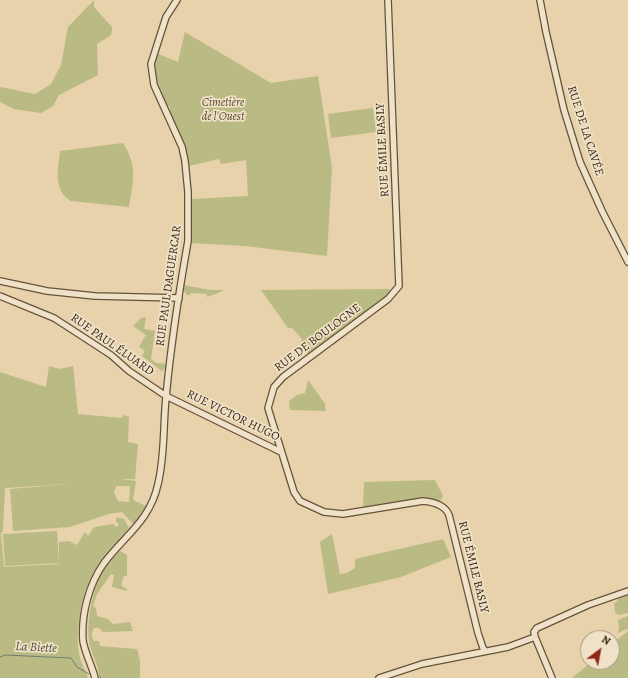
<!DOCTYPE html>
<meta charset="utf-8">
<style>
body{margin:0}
#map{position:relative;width:628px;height:678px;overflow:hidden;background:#e7d2ab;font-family:Alegreya,serif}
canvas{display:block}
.north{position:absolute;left:580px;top:630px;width:40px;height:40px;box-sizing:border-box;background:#efe2c8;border:1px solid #a79780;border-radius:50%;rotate:32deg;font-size:11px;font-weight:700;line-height:16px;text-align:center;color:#3a2715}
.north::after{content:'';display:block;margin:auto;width:14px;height:18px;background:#8f2418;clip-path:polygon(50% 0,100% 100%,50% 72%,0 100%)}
</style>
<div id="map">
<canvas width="628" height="678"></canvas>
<div class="north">N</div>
</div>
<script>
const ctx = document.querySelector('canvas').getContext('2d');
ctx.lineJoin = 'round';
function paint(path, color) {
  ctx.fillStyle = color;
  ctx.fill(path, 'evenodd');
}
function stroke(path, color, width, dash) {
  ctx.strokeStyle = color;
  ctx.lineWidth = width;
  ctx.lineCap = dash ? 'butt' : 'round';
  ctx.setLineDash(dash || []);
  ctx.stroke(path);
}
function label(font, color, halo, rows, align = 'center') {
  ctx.font = font + ' Alegreya,serif';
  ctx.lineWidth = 3.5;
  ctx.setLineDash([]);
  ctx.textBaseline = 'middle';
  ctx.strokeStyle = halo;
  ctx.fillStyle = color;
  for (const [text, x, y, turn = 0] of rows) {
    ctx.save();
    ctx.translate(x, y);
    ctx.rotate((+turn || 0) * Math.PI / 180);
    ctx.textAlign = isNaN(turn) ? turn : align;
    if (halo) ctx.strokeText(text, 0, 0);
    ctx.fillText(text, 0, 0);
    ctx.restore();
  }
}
paint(new Path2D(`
 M94,0V7L112,27V31L110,36L97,44L98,75L59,95L53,106L41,113L14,109L0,102V87L35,94L51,84L61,65L68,27Z
 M185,32L271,83L318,76L332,168L327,256L245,246L190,243L191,199L248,196L246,160L221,164L219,159L189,166L183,141L169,112L170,107L167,106C159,87 152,75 156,53L178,62Z
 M373,108L376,132L331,138L328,114Z
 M123,143C138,167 133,181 129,207L71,201C53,191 58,169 60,151Z
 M184,285L210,290H223V291L207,297V294L191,293L190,295H187L183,290Z
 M390,289L388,295L309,355L301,346L302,339L292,328H288L261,290Z
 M146,317L144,329L155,331L151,359L156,363L167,364L166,369H163V372L142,356L145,351L139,347L146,335L133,326L141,318Z
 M49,366L60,369L73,366L78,414L121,418L124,415L129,417L128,442L138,444L135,479H120L136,481L133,500L146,506L134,525L122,512L109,514L70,527L13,531L10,489L68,484L5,488L3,531L1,533L4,567L59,564V542L69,541L77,545L85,532L88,536L94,527L113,524L116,527L119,525L116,521L117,517L124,519L129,528C116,542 103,555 94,571C81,594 73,636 81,661C83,667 86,672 88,678H0V372L46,387ZM116,486H130L129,502L118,501L114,492Z
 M308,380L325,404L326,411L290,410L289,401L297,395L305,393Z
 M435,480L443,496L440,501L426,498L363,508L364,482Z
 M57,531L59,563L5,566L3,534Z
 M332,534L340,574L347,573L355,568V559L443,539L451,557L401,577L328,594L320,542Z
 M120,551L127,555V576H124L121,585L123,587L126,588L127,591L112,587L114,575L111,574L97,594L93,606L96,608L97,616L108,619L113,624L130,622L133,631L103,632L99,628H94C91,633 91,636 94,641H99L100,646L137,649L140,661V678H99C99,666 93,657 90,646C84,621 96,564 120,551Z
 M628,593V613L618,615L615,612L614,604L618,600V596Z
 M628,616V630L626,629L617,634L619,630L618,620Z
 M628,631V678H572L591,662H612V644Z`), '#baba85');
stroke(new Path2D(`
 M0,657L5,655L71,658L77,667L89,674
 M100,677L101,678`), '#727d70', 1);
const minor = new Path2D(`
 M388,0L399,286L388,299L283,377L274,387L268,408L294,492L300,501L324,512L343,514L423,501C434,502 445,505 449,515L478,633L483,648L485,651
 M540,0L546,32L564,110L580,162L602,211L628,262
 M0,281L47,291L95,296L179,298
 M0,296L54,318L111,355L129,371L166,396L281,452
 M95,678C92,666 85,653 83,641C81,614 89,584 104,563C125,535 150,521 158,484C165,455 163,426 166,397C171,344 179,292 188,241V192L185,161L182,147L154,85L151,64L166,17L177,0
 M379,678L422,664L508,647L535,637
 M552,678L535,637L534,632L537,628L588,605L628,591`);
stroke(minor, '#65523a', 8);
stroke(minor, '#efe2c8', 5.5);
label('italic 12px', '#5a4c31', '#efe2c8', [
 ["Cimetière",223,103],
 ["de l'Ouest",223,117]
]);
label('12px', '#3a2715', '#efe2c8', [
 ["RUE DE LA CAVÉE",585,131,72],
 ["RUE ÉMILE BASLY",383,150,-93],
 ["RUE PAUL DAGUERCAR",169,286,-82],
 ["RUE DE BOULOGNE",318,338,-37],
 ["RUE PAUL ÉLUARD",112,345,35],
 ["RUE VICTOR HUGO",233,416,26],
 ["RUE ÉMILE BASLY",473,567,76]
]);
label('italic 13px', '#514b3b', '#efe2c8', [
 ["La Biette",36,648,3]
]);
</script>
